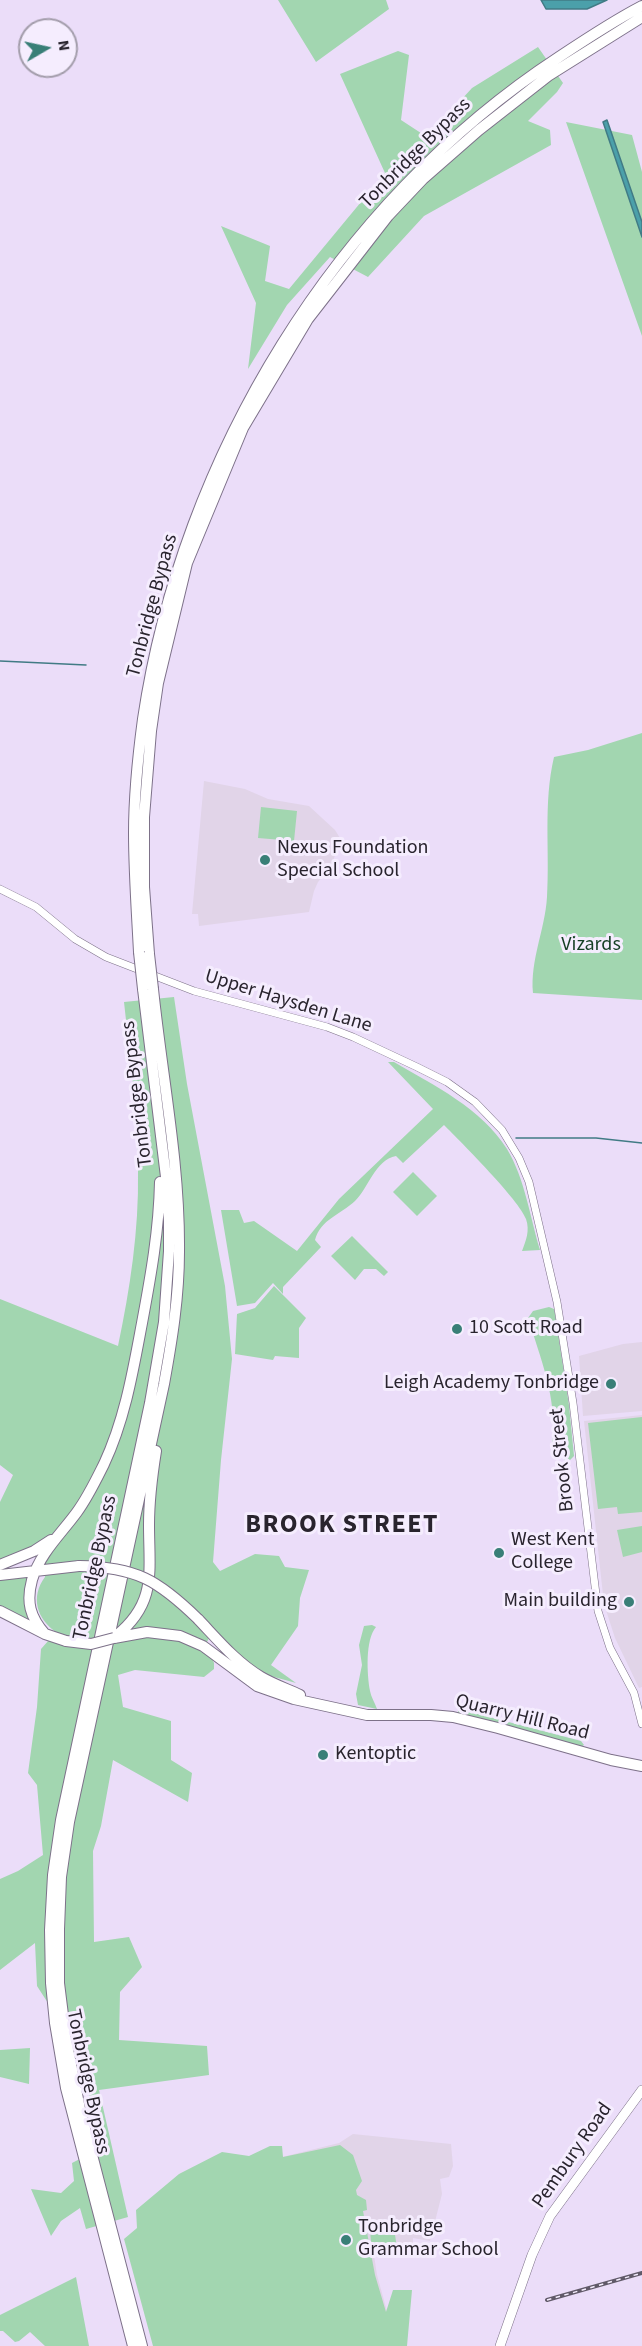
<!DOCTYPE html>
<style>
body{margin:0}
#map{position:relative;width:642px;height:2346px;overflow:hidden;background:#ebddf9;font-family:"Source Sans 3",sans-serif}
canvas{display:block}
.north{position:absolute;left:18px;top:18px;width:60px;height:60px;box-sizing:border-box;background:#f5edfe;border:2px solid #a39dab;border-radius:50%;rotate:81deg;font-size:16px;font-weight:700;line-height:24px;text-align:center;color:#29242e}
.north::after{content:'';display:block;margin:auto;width:21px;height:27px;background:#397f77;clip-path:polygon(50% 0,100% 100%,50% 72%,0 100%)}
</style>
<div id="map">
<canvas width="642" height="2346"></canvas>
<div class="north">N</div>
</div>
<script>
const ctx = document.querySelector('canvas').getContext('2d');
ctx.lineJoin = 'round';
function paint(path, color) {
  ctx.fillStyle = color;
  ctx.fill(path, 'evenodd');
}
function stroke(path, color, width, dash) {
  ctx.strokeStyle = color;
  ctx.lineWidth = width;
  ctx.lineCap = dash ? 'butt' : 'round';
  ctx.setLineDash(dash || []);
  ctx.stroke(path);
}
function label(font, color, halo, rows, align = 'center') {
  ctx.font = font + ' "Source Sans 3",sans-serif';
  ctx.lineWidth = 6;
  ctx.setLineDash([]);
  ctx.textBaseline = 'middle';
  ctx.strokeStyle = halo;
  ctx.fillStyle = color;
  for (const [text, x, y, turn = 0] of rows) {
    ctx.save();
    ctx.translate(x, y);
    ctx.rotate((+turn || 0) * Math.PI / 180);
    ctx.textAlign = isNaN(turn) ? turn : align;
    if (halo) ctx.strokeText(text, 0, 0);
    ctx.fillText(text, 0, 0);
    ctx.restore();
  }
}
paint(new Path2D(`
 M204,781L245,789L268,799L309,806L335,830L340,838L338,848L330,868L318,882L314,891L309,912L199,926L198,914H192Z
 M642,1342V1411L583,1416L579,1356L623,1344Z
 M642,1415V1687L639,1688L615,1638L604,1604L584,1421Z
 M353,2134L451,2144L453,2166L449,2177L440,2179L442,2194L430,2241L413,2238V2252L397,2251L374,2255L377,2275L393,2333L278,2158L339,2143Z`), '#e1d4e8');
paint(new Path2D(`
 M278,0H386L389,9L316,62Z
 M538,47L563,83L557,92L528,121L550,130L551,145L424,216L368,277L330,257L287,305L248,369L256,303L221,226L270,246L265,281L289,289L385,173L340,74L398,51L409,55L401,120L427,137L472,88Z
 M566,122L632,135L642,172V336Z
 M642,733V1000L533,993C530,960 545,930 547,897C550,850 543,804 554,757L588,750Z
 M261,807L297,811L294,841L258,838Z
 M174,997L187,1084L225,1286L232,1359L221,1460L213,1562L220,1571L255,1554L279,1556L285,1567L309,1570L300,1598L298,1626L271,1665L296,1683C280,1678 260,1675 247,1664C235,1654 227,1639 213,1630L206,1644L214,1663V1669L204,1677L135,1670L118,1675L123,1707L171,1721V1760L192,1773L188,1802L113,1760L101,1826L93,1851L94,1942L129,1937L142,1967L120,1992L119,2040L207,2046L209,2075L99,2090L128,2217L86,2229L80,2208L61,2221L51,2236L31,2189L61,2193L74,2181L72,2163L101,2148L79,2051L37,1986L35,1943L0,1970V1879L18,1871L43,1855L37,1785L28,1773L37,1707L41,1649L56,1632C37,1619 30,1597 45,1577L43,1565L53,1548L0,1562V1502L13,1475L0,1465V1299L118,1346C130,1289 139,1230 138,1172C138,1115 130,1058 124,1002Z
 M388,1062H394C435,1086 481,1108 507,1149C525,1179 530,1217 540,1250L522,1251C526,1240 530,1231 526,1219C520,1201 461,1142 444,1125L403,1163L396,1156C375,1160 368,1189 355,1201C340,1215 321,1219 315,1240L321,1247L283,1287V1294L273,1283L255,1303L237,1306L221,1210H239L244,1223L254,1221L297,1251L339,1199L433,1109Z
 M413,1172L437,1196L417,1216L393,1192Z
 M352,1236L388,1272L384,1276L376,1269H364L355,1280L331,1256Z
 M274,1286L306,1318L299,1328V1358L275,1356L273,1360L235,1354L237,1314L255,1308Z
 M549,1307L554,1309L555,1314L569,1405L574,1456L569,1461H565L559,1448L552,1441C558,1400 540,1357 528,1318L533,1311Z
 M642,1417V1512L618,1514L617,1507L598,1509L588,1423Z
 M642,1526V1552L623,1557L617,1530Z
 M33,1574L34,1623L0,1607V1577Z
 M372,1625L376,1627C365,1640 367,1674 370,1691C371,1697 375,1703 377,1709L358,1705L356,1694L362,1665L359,1645L364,1626Z
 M459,1709L581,1741L584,1745L581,1747L457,1714Z
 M30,2048L29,2084L0,2077V2050Z
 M340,2145L353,2155L362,2181L356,2190L357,2195L366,2200L367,2210L363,2211L375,2275L386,2312L393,2290H412L407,2346H153L124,2239L137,2228L136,2210L179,2174L222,2152L249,2156L270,2146H282L283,2157Z
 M394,2227L397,2249L372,2253L370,2230Z
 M76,2277L89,2346H45L30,2332L19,2341L15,2342L3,2331H0V2315Z`), '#a2d6b0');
const water = new Path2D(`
 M541,0H607L587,9H546Z
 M607,120L642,222V237L603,122Z`);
paint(water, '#4ba0aa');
stroke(water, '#417b85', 1.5);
stroke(new Path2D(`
 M0,661L86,665
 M516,1138H596L642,1143`), '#417b85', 1.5);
const minor = new Path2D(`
 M0,889L36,907L75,939L106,957L194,991L327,1027L353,1037L417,1067L447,1082L475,1102L502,1130L519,1158L529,1182L557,1302L573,1403L598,1611L610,1648L634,1693L642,1724`);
const major = new Path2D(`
 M500,2346L532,2255L550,2216L642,2090`);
const highway = new Path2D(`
 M139,952C137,913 134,872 134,833C134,795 138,756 143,719C182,456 336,203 559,57C586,39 613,21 642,6
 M149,954L144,887V817L151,731L158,683L187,563L243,428L308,319L388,216L423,179L479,130L548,76L642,17
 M0,1565L34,1551L51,1540
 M0,1575L79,1566
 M0,1611L45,1634L66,1641
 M198,1619C218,1640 236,1662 261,1677C273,1684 287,1689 300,1695
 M45,1634C30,1617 26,1602 32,1580C40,1553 61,1534 77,1512C88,1497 96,1480 104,1464C125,1419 133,1371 142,1323C151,1275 159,1230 160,1182
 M116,1636C157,1603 149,1572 149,1525C149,1500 152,1476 156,1451
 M114,1638L147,1632L180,1636L203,1646L257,1686L294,1699L367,1715H431L453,1717L498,1728L611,1760L642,1766
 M133,2346L66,2088L55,2023L51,1983L50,1930L53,1875L61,1820L150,1403L164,1322L169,1251V1221L166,1177L143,989
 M142,2346L80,2109L66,2039L59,1983V1929L61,1877L69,1822L164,1384C172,1340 179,1297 179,1252C180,1164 162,1076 153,989`);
stroke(minor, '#7d7189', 8);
stroke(major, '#7d7189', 10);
stroke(highway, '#7d7189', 12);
stroke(minor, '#fff', 7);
stroke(major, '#fff', 9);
stroke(highway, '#fff', 10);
const rail = new Path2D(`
 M547,2300L642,2273`);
stroke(rail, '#605968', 4);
stroke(rail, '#f5edfe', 1.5, [4.5]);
const highwayBridge = new Path2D(`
 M139,952L143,989
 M149,954L153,989
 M79,1566C136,1567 158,1580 198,1619
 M66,1641L91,1644L114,1638`);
stroke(highwayBridge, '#7d7189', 12, []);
stroke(highwayBridge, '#fff', 10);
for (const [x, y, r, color] of [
 [265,860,6,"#397f77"],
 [457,1329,6,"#397f77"],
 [611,1384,6,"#397f77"],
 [499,1553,6,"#397f77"],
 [629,1602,6,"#397f77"],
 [323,1755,6,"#397f77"],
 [346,2240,6,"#397f77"]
]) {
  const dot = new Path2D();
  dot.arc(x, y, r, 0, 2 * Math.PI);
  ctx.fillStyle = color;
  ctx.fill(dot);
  stroke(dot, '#f5edfe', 2);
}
label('20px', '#29242e', '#f5edfe', [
 ["Tonbridge Bypass",416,154,-45],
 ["Tonbridge Bypass",153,606,-75],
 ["Upper Haysden Lane",288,1002,17],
 ["Tonbridge Bypass",138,1094,-97],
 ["Brook Street",563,1460,-96],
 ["Tonbridge Bypass",96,1568,-78],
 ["Quarry Hill Road",522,1718,14],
 ["Tonbridge Bypass",87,2082,78],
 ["Pembury Road",573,2156,-55]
]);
label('20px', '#29242e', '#f5edfe', [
 ["Nexus Foundation",277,849],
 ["Special School",277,872],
 ["10 Scott Road",469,1329],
 ["Leigh Academy Tonbridge",599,1384,"right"],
 ["West Kent",511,1541],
 ["College",511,1564],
 ["Main building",617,1602,"right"],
 ["Kentoptic",335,1755],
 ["Tonbridge",358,2228],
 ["Grammar School",358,2251]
], 'left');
label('20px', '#153f24', '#f5edfe', [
 ["Vizards",591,946]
]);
ctx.letterSpacing = '1.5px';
label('bold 26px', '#29242e', '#f5edfe', [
 ["BROOK STREET",342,1526]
]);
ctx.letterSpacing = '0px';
</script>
